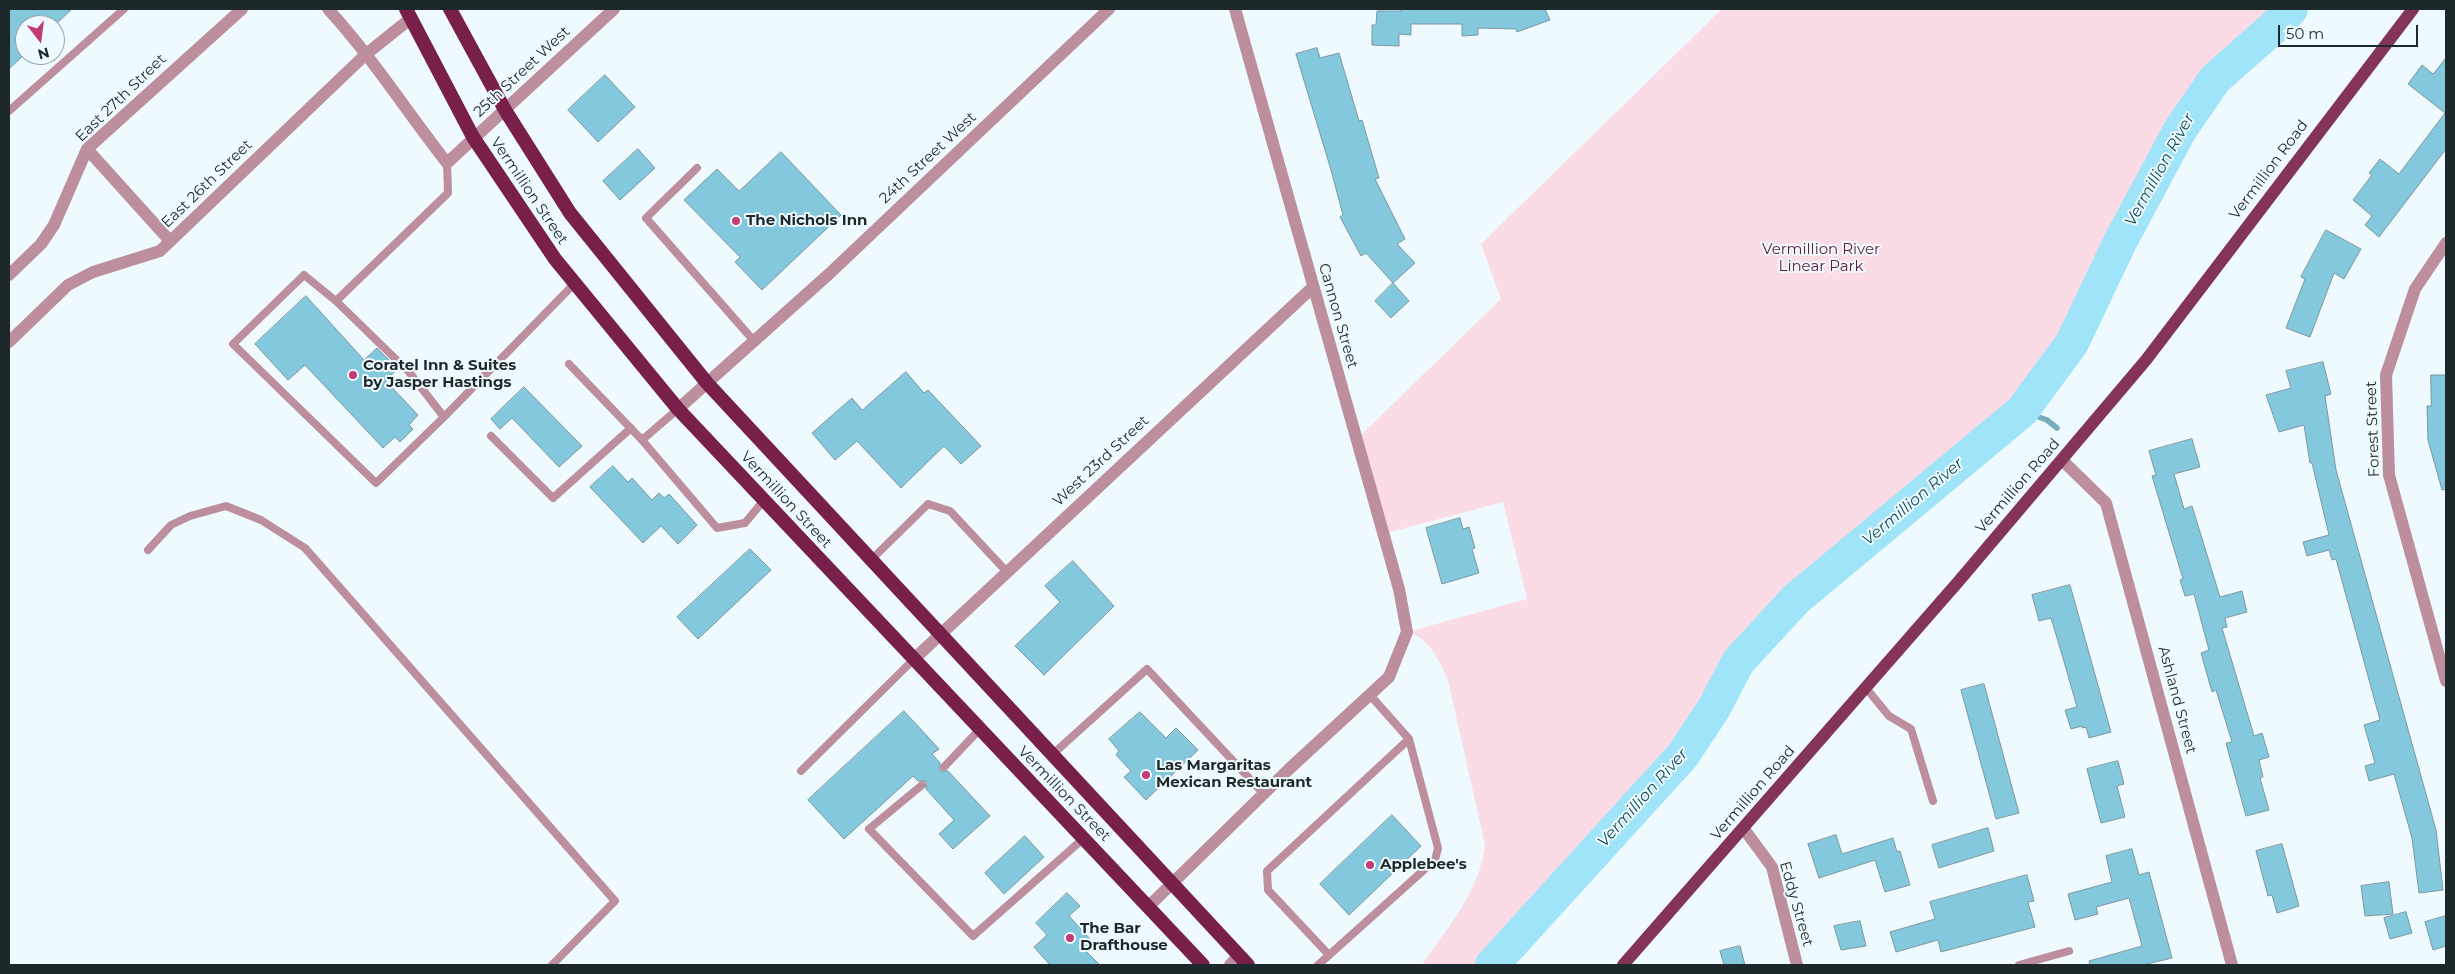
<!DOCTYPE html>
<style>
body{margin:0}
#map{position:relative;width:2455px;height:974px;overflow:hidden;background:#eefafd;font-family:Montserrat,sans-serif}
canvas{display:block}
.frame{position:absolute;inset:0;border:10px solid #1d282b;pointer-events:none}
.north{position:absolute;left:15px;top:15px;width:50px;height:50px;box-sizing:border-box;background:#eefafd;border:1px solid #9aa6a9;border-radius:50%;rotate:165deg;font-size:14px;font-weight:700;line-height:20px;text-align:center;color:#1d282b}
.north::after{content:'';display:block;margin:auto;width:18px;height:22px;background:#c23a78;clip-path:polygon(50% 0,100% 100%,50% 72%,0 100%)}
.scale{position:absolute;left:2278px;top:25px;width:140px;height:22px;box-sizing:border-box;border:2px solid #1d282b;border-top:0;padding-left:6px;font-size:15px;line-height:18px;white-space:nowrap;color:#1d282b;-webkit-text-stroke:4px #eefafd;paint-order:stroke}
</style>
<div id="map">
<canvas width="2455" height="974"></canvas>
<div class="frame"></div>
<div class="north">N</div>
<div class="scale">50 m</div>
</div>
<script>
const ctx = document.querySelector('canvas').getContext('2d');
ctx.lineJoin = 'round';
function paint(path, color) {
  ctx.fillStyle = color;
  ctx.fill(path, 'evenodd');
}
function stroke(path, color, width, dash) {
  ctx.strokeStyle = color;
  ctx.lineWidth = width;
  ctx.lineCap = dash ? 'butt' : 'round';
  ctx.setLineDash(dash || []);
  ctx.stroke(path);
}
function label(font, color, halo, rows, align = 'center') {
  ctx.font = font + ' Montserrat,sans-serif';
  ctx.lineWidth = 4;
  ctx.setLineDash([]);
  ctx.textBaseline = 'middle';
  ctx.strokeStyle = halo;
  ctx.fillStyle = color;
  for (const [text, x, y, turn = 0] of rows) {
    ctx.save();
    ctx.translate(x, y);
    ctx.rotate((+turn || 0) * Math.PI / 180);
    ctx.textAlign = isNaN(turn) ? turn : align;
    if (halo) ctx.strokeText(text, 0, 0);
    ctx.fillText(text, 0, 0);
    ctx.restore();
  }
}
paint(new Path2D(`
 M1722,9H2291L2273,28L2215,79L2180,130L2120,242L2072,343L2022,411L1796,599L1738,662L1714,708L1683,755L1492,965H1422C1447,928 1480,891 1485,845L1448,680C1438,659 1430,638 1407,632L1527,599L1503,502L1383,534L1356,440L1501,299L1481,244Z`), '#fbdbe5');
stroke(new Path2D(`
 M2022,411L2047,420L2057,428`), '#78acbb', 5.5);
stroke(new Path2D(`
 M1492,965L1683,755L1714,708L1738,662L1796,599L2022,411L2072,343L2120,242L2180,130L2215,79L2273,28L2291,9`), '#9fe4f9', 34);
const building = new Path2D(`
 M9,9H72L55,25H25V54L9,69Z
 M1401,9H1545L1550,20L1517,32L1516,29L1478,28V35L1462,36V24H1411V35L1399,34V46L1372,45V25H1376L1377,11H1401Z
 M1317,48L1320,58L1339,53L1359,121L1362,120L1379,178L1375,179L1405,239L1397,244L1415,263L1393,283L1366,253L1361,256L1340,217L1343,215L1331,170L1296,54Z
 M2446,58V149L2379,237L2365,225L2372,216L2353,200L2372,175L2369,173L2380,159L2399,174L2445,113L2408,84L2422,65L2433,74Z
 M605,75L635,107L598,142L568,110Z
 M638,149L655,168L620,200L603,181Z
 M781,152L841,215L762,290L735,262L740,257L684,200L717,169L739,191Z
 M2326,230L2361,249L2344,279L2334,273L2310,337L2286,328L2305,279L2301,277Z
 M1393,283L1409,301L1391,318L1375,301Z
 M306,296L364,360L377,348L398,369L385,380L418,415L409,425L413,429L400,442L395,437L383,448L305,365L288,380L255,344Z
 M2323,362L2331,394L2325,396L2336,470L2436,830L2443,890L2419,893L2412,838L2394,774L2369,781L2365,766L2375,763L2364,725L2380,720L2336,559L2332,560L2329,550L2307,556L2303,542L2329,535L2312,463H2310L2304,425L2279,432L2266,395L2291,388L2286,371Z
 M906,372L924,393L928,390L981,446L961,464L944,446L901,488L857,441L835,460L812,433L852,398L862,410Z
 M2431,375H2446V489L2442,490L2428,440L2427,406H2431Z
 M524,387L582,446L559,467L512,418L500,429L491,419Z
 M2192,439L2200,467L2174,474L2184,509L2192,506L2220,597L2242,591L2247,612L2225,618L2227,627L2222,628L2254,736L2262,733L2269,757L2259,760L2263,777L2260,778L2269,810L2246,816L2226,743L2232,742L2216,690L2212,692L2201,653L2209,650L2194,594L2185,596L2180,580L2183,579L2152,476L2156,475L2149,451Z
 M613,466L628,482L632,478L652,500L659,493L664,498L669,494L697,525L678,544L661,526L643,543L590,487Z
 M1460,518L1463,529L1469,527L1475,548L1472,549L1479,573L1442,584L1426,528Z
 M750,549L771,570L698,639L677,617Z
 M1073,561L1114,606L1044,675L1015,646L1060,602L1045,586Z
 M2070,585L2111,732L2089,738L2086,727L2082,728V726L2071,729L2065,710L2077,707L2063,658L2051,618L2039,621L2032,595Z
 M1984,684L2019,813L1996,819L1961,690Z
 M904,711L939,749L932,754L940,763V771H948L990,816L953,849L939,834L954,820L926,789V781H918L913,776L844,839L808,800Z
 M1140,712L1166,738L1176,728L1198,750L1146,800L1124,777L1131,771L1116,755L1119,751L1109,739Z
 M2118,761L2124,784L2117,786L2125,817L2101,823L2087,769Z
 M1392,815L1421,846L1349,915L1320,884Z
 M1988,828L1994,851L1939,868L1932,845Z
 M1836,835L1842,854L1893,838L1897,852L1900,851L1910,885L1885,892L1875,860L1819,878L1808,844Z
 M1025,836L1044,857L1004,894L985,873Z
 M2282,844L2299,906L2277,913L2272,895L2268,896L2256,851Z
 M2132,849L2139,875L2149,872L2172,958L2143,965H2090L2089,961L2142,946L2129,898L2096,907L2098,914L2075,920L2068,894L2112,882L2106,856Z
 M2027,875L2034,901L2028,902L2035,927L1941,952L1938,940L1896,952L1890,932L1935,919L1930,902Z
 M2389,882L2393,914L2365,916L2361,886Z
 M1067,893L1080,906L1069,916L1092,941L1084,949L1100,965H1050L1034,947L1047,935L1036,923Z
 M2406,912L2412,933L2390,939L2384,918Z
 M2446,916V946L2433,950L2425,922Z
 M1860,921L1866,946L1841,950L1834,926Z
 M1740,946L1745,965H1724L1720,951Z`);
paint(building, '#83c8dc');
stroke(building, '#7d98a0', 1);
stroke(new Path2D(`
 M9,111L124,9
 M697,168L646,218L754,341
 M336,301L409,372L444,417L376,483L233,344L304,275L336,301L448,193L447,163
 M569,364L642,440L678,409
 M444,417L575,283
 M491,436L553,498L631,428
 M642,440L717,528L745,523L764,500
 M148,550L171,525L190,516L226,506L261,520L305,548L615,901L552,965
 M871,560L928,504L950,511L1007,572
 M1866,688L1889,716L1911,729L1933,801
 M1053,754L1147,669L1264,794
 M944,767L980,729
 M801,771L913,660
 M922,785L869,829L973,936L1084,838
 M1329,955L1268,890L1267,871L1409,739
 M1318,965L1435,860L1438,848L1409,739L1370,695
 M2019,965L2069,951`), '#bd8e9e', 8);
stroke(new Path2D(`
 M328,9C372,57 407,112 447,163L614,9
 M87,149L170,241
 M2446,243L2415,289L2386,375L2389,475L2446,681
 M9,275L41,244L54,225L87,149L242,9
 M9,342L68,285L93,272L160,251L365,55L410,19
 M678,409L829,274L1109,9
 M2062,460L2106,503L2232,965
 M913,660L1313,287
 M1744,829L1772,867L1797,965
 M1149,906L1288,770L1389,677L1407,632L1399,589L1235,9
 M1230,965L1239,955`), '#bd8e9e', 12);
stroke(new Path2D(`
 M1623,965L1958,582L2146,360L2413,9`), '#843557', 12);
stroke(new Path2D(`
 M406,9L473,137L555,259L678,409L1203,965
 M450,9L505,110L570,213L707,383L1248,965`), '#78204a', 14);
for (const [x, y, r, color] of [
 [736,221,5,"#c23a78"],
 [353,375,5,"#c23a78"],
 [1146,775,5,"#c23a78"],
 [1370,865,5,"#c23a78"],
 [1070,938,5,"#c23a78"]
]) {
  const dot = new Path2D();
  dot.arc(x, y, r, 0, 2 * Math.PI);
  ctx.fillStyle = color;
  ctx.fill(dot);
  stroke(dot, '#eefafd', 2);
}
label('15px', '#1d282b', '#eefafd', [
 ["25th Street West",522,72,-43],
 ["East 27th Street",121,98,-44],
 ["24th Street West",928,158,-43],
 ["Vermillion Road",2269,170,-53],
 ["East 26th Street",207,184,-44],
 ["Vermillion Street",529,191,56],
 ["Cannon Street",1338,316,74],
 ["Forest Street",2373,429,-92],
 ["West 23rd Street",1101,461,-43],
 ["Vermillion Road",2018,486,-49],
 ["Vermillion Street",786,500,47],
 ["Ashland Street",2177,700,75],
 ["Vermillion Road",1753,793,-49],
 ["Vermillion Street",1064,794,46],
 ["Eddy Street",1796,904,74]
]);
label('bold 15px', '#1d282b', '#eefafd', [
 ["The Nichols Inn",746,221],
 ["Coratel Inn & Suites",363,366],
 ["by Jasper Hastings",363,383],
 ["Las Margaritas",1156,766],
 ["Mexican Restaurant",1156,783],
 ["Applebee's",1380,865],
 ["The Bar",1080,929],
 ["Drafthouse",1080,946]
], 'left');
label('15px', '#621d3b', '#eefafd', [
 ["Vermillion River",1821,250],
 ["Linear Park",1821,267]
]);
label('italic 16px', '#154f5e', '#eefafd', [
 ["Vermillion River",2160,170,-61],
 ["Vermillion River",1913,502,-40],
 ["Vermillion River",1643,798,-48]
]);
</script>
